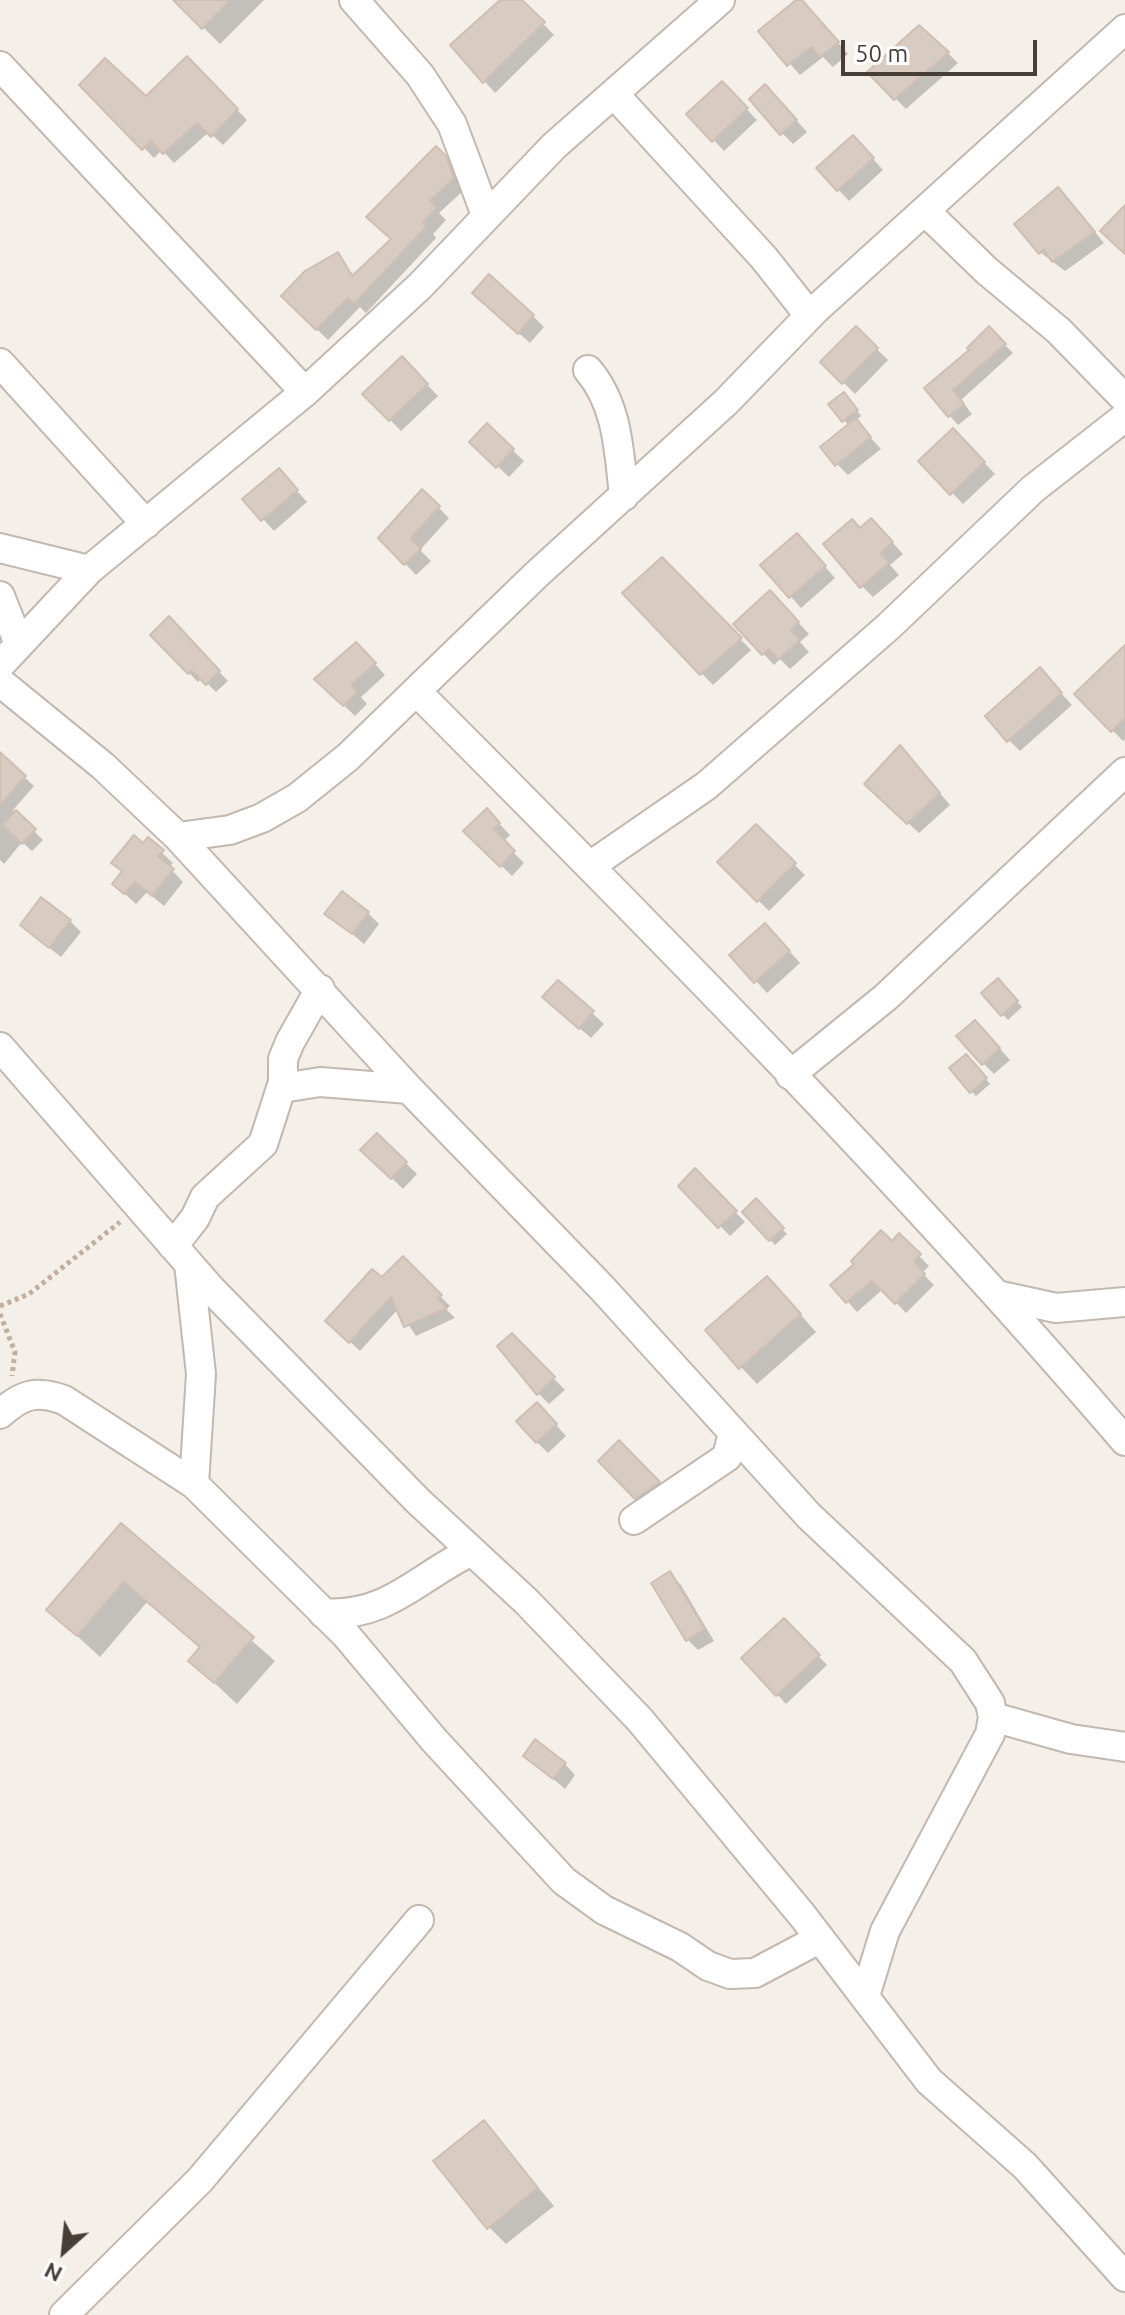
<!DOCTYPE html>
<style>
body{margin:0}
#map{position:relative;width:1125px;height:2315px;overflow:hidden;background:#f4efe9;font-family:Ubuntu,sans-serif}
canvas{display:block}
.north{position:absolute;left:24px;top:2211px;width:80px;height:80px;-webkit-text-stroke:6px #fff;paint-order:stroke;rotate:207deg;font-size:22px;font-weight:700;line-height:32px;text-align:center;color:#473e38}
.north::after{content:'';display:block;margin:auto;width:28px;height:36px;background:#473e38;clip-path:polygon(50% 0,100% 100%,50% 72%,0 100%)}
.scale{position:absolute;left:841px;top:40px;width:196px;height:36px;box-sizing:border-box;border:4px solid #473e38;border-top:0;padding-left:10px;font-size:24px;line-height:28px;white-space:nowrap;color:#473e38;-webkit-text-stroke:6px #fff;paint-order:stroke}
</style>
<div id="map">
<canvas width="1125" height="2315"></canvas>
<div class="north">N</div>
<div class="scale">50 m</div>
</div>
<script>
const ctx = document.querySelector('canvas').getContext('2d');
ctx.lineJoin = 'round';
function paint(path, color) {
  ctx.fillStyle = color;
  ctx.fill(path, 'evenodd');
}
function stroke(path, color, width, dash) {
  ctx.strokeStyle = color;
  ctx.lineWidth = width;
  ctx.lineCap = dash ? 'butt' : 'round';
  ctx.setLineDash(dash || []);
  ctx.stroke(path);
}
paint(new Path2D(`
 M176,0H264L220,44Z
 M503,0H520L554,35L495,93L453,46Z
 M800,0L848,54L833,67L823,57L800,75L761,31Z
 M948,53L958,63L906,109L870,73Z
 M187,59L247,120L223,145L209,132L174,163L162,150L154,158L82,85L146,98Z
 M722,84L757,120L724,151L689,114Z
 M776,98L807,132L793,144L782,133Z
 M436,149L456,169L464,190L439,213L446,220L433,234L436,238L366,313L360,307L328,340L283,296L337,254L355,277L393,240Z
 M864,149L883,170L849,201L819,169Z
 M1069,201L1104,243L1065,271L1040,252Z
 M486,304L533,316L544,327L530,343Z
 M856,329L888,360L855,394L823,362Z
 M989,329L1013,353L961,400L972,414L958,425L926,389L972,351Z
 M402,359L438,396L401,431L365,394Z
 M849,399L861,416L855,421L881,449L848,475L837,464L849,426L831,404Z
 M487,426L524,461L509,477L472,442Z
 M953,430L995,474L963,504L921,461Z
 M289,482L307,502L274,531L245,499Z
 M438,507L449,518L420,550L431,561L416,575L381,538Z
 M860,531H882L903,554L890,565L899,575L873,597L862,586Z
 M808,547L835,578L801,608L763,565Z
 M662,560L751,650L713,685L625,593Z
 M781,604L809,634L800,642L809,652L790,669L780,659L774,665L736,624Z
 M169,619L228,681L216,692L202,678L198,682L152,635Z
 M367,655L385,675L361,697L367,704L355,716L317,679Z
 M1125,665V739L1123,741L1077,694Z
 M1050,681L1072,705L1020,751L1009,740Z
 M0,755L34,786L13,810L43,840L32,851L22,842L4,864L0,860Z
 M911,759L950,805L919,833L878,795Z
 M487,811L510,835L503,842L524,863L512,876L466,831Z
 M756,827L805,875L769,911L720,862Z
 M148,840L173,863L169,867L183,882L164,906L147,892L136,904L114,884Z
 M327,913H368L379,924L364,944Z
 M70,921L81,932L61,957L33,935Z
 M776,936L800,963L767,993L732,955Z
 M998,981L1022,1007L1008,1020L984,993Z
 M558,982L604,1024L591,1038L556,1008Z
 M986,1033L1010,1060L994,1074L983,1063Z
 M971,1061L990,1084L976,1096L971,1091Z
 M377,1136L417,1174L403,1189L363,1150Z
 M695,1171L745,1222L730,1236L681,1186Z
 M756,1201L787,1234L775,1245L744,1212Z
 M899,1236L929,1266L922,1273L934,1285L906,1313L883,1289L857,1312L833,1285Z
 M403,1259L450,1306L446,1309L455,1318L416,1336L398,1309L360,1351L328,1321Z
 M783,1295L816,1332L757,1384L741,1367Z
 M512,1336L565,1390L549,1404L518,1373L521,1370Z
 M548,1416L566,1436L548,1453L537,1442Z
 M619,1443L669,1494L648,1508L601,1461Z
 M121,1526L275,1661L237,1704L191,1661L201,1649L147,1602L100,1657L49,1610Z
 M670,1574L681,1585L714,1641L698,1650L687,1639Z
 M784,1621L827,1665L786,1704L744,1658Z
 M525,1755L565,1764L575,1775L565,1789Z
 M484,2123L554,2206L506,2244L489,2227Z`), '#0003');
const building = new Path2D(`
 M173,0H231L202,29Z
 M500,0H522L545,22L483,83L450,45Z
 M796,0H802L839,42L820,57L811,47L787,66L758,31Z
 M919,25L949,52L894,100L867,72Z
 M187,56L238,109L211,137L197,123L163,154L151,141L142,150L79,85L105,58L146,96Z
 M722,81L748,108L712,142L686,114Z
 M765,84L797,120L780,135L749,99Z
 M853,135L874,158L837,191L816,168Z
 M436,146L446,156L454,178L430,201L437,208L423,222L427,226L354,304L348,298L316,330L281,296L305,271L338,252L352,276L391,239L366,217Z
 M1058,187L1095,232L1052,262L1044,249L1039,254L1014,224Z
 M1125,205V254L1100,231Z
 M489,274L534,315L518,334L472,293Z
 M856,326L878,348L842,384L820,362Z
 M989,326L1006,344L953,390L964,404L948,417L924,388L969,350L967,348Z
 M402,356L428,384L389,421L362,394Z
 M844,392L858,410L842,422L828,404Z
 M856,418L871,437L835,466L820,447Z
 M487,423L514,449L496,468L469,442Z
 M953,428L985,462L950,495L918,461Z
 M279,468L298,490L261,521L242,499Z
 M422,489L440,506L411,538L421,549L404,565L378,538Z
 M871,518L893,542L881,553L889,563L860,588L823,544L852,519L860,528Z
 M797,533L826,566L789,598L760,565Z
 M662,557L742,638L700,675L622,593Z
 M770,590L799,622L791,630L800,640L778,660L769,649L762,655L733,624Z
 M169,616L220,671L206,685L192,671L188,674L150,635Z
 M356,642L376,663L351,685L358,692L343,706L314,679Z
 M1125,645V718L1111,732L1074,694Z
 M1040,667L1062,693L1007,742L985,716Z
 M900,745L940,793L907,824L864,784Z
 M0,752L26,776L0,805Z
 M487,808L500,823L494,829L515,851L500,867L463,831Z
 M16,810L36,829L22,844L2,825Z
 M756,824L796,863L757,902L717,862Z
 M134,835L143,843L148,837L164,850L158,856L174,869L152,896L135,882L124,894L112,884L122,871L111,863Z
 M342,891L369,912L352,934L324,914Z
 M41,897L71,920L49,948L20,925Z
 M765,923L790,951L754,983L729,955Z
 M998,978L1018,1001L1001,1016L981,993Z
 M558,980L594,1011L579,1029L542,997Z
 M975,1020L1000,1048L982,1065L956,1036Z
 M966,1054L987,1078L970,1093L949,1068Z
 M377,1133L407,1162L391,1179L360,1150Z
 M695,1168L737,1211L718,1228L678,1186Z
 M756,1198L784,1228L769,1241L742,1212Z
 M881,1230L892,1241L899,1233L921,1254L914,1262L925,1274L895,1304L872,1281L846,1303L830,1285L854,1264L851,1261Z
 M403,1256L442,1295L438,1298L447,1308L404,1327L391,1297L349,1343L325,1321L372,1269L382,1277Z
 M767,1276L801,1314L739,1369L705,1330Z
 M512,1333L555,1377L537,1395L497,1346Z
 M537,1402L557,1424L536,1443L516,1421Z
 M619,1440L660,1482L635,1499L598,1461Z
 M121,1523L254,1637L214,1683L188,1661L200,1647L124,1582L77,1636L46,1610Z
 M670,1571L705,1629L686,1641L651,1583Z
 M784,1618L820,1655L776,1696L741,1658Z
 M535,1739L566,1763L553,1779L523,1756Z
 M484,2120L538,2188L487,2229L433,2161Z`);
paint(building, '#d8cbc2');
stroke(building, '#cfbfb3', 2);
const minor = new Path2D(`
 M354,0L420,75L452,124L486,215
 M0,66L305,392
 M614,94L764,258L809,315
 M926,212L987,271L1059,331L1125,399
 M0,363L146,524
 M588,370C618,405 619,452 624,496
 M0,548L89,570
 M0,596L19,644
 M0,665L89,570L305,392L420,286L554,146L720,0
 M0,682L103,766L178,837L409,1089L602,1288L809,1516L963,1661L990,1703L993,1717L990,1734L885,1931L865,1996
 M417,692C660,936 901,1180 1125,1441
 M178,837L230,830L262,818L297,798L348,757L536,575L726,402L815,310L1125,29
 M590,866L706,786L888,627L1033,489L1125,417
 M0,1047L210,1288L418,1501L527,1602L640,1720L802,1915L929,2081L1025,2166L1125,2277
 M790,1075L886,997L1125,772
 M282,1088L320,1082L409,1089
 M173,1246L195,1218L205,1197L263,1144L283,1082V1059L290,1042L320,989
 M189,1264L201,1374L194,1484
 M1001,1296L1056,1308L1125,1302
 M0,1414C22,1394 36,1390 64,1400L194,1484L346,1635L434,1740L564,1881L604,1910L680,1947L708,1966L730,1974L755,1973L819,1939
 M634,1520L727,1457L733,1433
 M323,1613C387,1618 418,1577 470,1552
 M993,1717L1071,1739L1125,1747
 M64,2315L200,2180L419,1920`);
stroke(minor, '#c2b8af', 32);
stroke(new Path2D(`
 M0,1306L29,1294L120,1222
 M0,1314L15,1352L12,1376`), '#c0ae9e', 5, [4, 4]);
stroke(minor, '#fff', 28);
</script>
